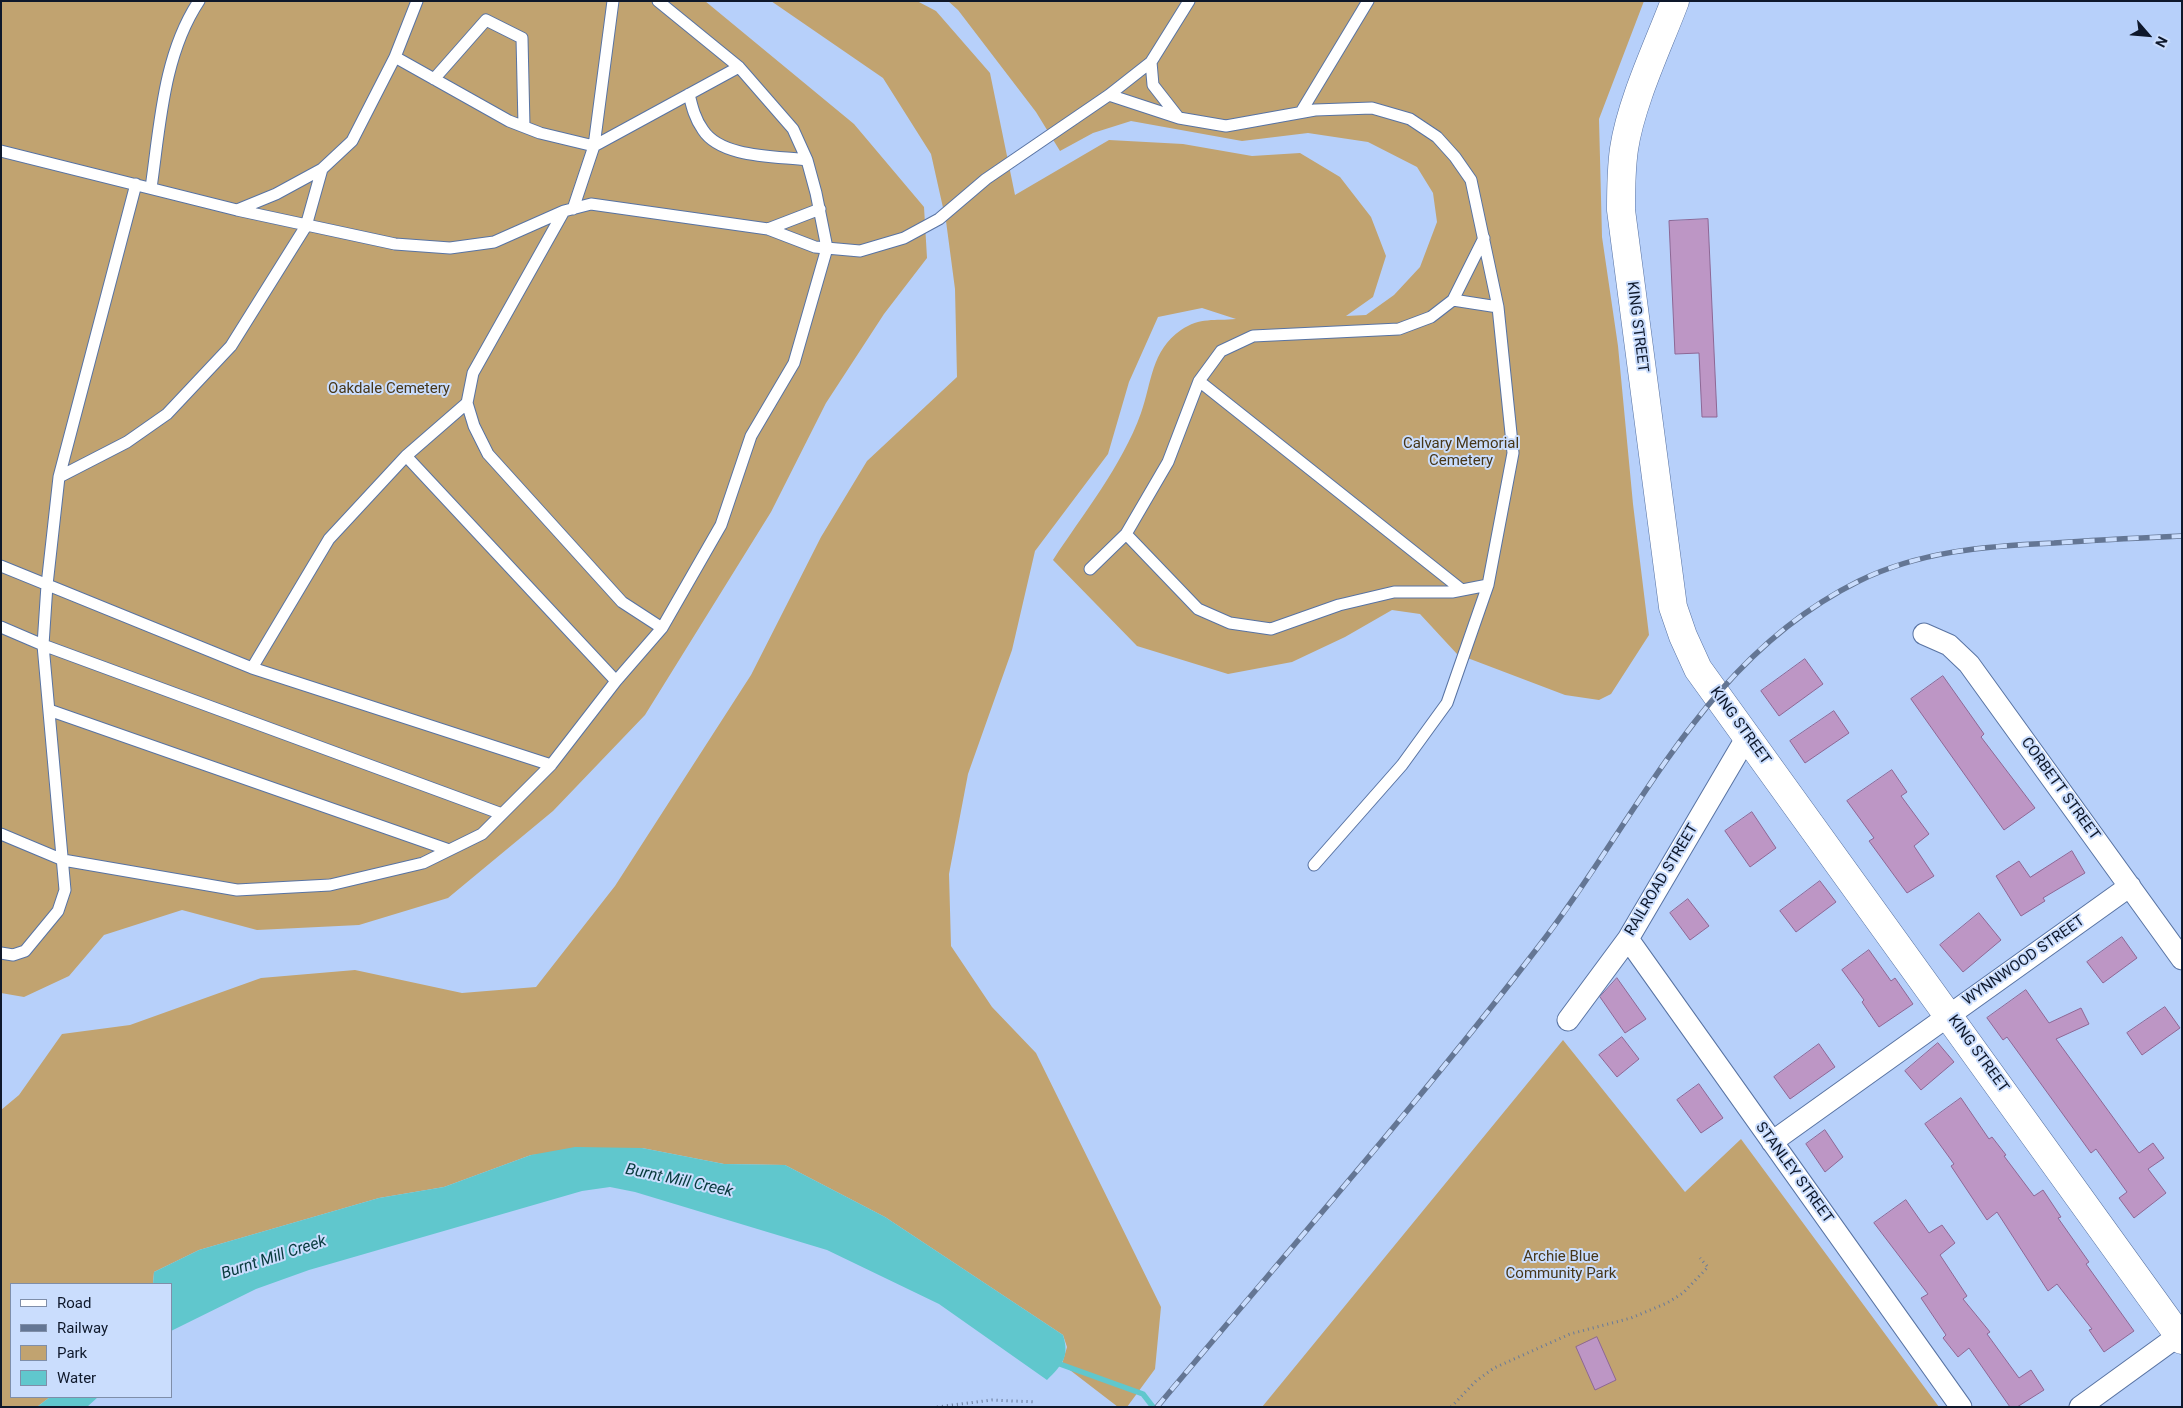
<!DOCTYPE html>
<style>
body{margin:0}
#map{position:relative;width:2183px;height:1408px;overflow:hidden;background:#b7d0fa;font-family:Roboto,sans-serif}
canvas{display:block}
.frame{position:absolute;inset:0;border:2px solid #0e182b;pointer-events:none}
.legend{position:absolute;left:10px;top:1283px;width:162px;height:115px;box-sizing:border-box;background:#caddfd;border:1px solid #7f8ea9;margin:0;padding:6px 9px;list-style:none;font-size:15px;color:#0e182b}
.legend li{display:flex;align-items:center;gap:10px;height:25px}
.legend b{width:25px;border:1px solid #7f8ea9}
.north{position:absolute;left:2123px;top:10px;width:50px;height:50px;-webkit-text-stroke:4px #caddfd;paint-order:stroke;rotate:117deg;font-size:14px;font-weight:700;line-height:20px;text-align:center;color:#0e182b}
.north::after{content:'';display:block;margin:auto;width:18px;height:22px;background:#0e182b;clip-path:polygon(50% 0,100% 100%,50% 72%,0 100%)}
</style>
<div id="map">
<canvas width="2183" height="1408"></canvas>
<div class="frame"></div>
<ul class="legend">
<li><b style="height:6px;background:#fff"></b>Road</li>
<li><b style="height:6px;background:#647694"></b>Railway</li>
<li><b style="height:14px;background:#c1a370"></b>Park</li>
<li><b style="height:14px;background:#60c7cd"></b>Water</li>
</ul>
<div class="north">N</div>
</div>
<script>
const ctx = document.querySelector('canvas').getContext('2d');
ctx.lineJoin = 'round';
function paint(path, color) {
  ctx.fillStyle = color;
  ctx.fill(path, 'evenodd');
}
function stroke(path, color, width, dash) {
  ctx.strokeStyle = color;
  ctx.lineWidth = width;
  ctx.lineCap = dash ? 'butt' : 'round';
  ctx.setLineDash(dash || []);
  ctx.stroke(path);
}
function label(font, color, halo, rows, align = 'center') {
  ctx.font = font + ' Roboto,sans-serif';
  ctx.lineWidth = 4;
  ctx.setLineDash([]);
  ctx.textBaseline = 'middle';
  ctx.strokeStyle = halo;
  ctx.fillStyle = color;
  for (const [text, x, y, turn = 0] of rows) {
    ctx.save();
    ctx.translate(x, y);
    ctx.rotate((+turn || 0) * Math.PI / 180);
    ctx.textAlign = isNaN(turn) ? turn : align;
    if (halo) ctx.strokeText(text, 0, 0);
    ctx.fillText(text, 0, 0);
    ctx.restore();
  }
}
paint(new Path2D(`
 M1,1H705L854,124L924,207L927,258L884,314L826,403L771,512L645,715L553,811L448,898L359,925L257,930L182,910L104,935L69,976L24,997L1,993Z
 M771,1H917L936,11L990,73L1015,195L1109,140L1183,144L1252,156L1300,153L1340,177L1371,217L1386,256L1373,297L1346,316L1366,315L1394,295L1420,267L1437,222L1433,193L1417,167L1368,142L1308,133L1242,141L1131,121L1093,133L1060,151L1036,112L958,10L948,1H1644L1599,119L1602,237L1618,346L1633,504L1649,635L1611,694L1599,700L1565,695L1457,654L1420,614L1392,610L1345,637L1292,662L1228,674L1137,646L1053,560C1083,514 1122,466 1141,413C1152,382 1151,351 1181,330C1200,317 1215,321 1236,319L1202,308L1158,317L1129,382L1108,454L1035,551L1012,650L968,774L949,874L951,946L992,1007L1036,1053L1161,1307L1155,1369L1127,1407H1118L1062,1364L1067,1347L1063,1335L885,1217L785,1165L724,1164L642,1148L531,1155L444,1187L379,1198L199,1250L154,1272L153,1284H11V1397H50L37,1407H1V1110L19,1095L62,1034L130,1025L261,978L355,970L462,993L536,987L615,886L751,675L821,537L867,461L957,377L955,289L946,221L931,154L883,78Z
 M1563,1040L1685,1192L1741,1139L1939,1407H1262Z`), '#c1a370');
paint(new Path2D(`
 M575,1147L642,1148L724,1164L785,1165L885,1217L1063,1335C1070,1357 1062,1365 1047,1380L939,1304L827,1250L635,1192L610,1187L582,1191L309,1270L256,1289L171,1331V1284H153L154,1272L199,1250L379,1198L444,1187L531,1155Z
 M50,1397H98L87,1407H37Z`), '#60c7cd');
stroke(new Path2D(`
 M1057,1363L1143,1394L1153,1407`), '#60c7cd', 5.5);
const building = new Path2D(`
 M1708,219L1717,417H1702L1699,353L1675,354L1669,221Z
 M1805,659L1823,684L1779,716L1761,691Z
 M1943,676L1984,734L1981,737L2035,808L2004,830L1911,699Z
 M1834,711L1849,733L1805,763L1790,741Z
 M1892,770L1907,792L1901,796L1929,834L1914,846L1934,876L1907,893L1869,841L1874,838L1847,801Z
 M1752,812L1776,848L1750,867L1725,831Z
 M2072,851L2085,873L2043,898L2045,901L2021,916L1996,876L2019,861L2030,877Z
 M1820,881L1836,902L1796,932L1780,911Z
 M1688,899L1709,926L1690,940L1670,913Z
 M1979,913L2001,940L1963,972L1940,945Z
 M2122,937L2137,958L2103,983L2087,962Z
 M1869,950L1891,981L1895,978L1913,1004L1879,1027L1862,1002L1864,1000L1842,970Z
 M1617,978L1646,1019L1625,1033L1600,997Z
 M2026,990L2049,1023L2081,1008L2089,1024L2056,1039L2139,1153L2153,1143L2164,1158L2148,1169L2166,1193L2134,1218L2119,1198L2127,1192L2096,1149L2091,1153L2007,1037L2003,1040L1987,1018Z
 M2165,1007L2180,1028L2142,1055L2127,1033Z
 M1622,1037L1639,1059L1617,1077L1599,1055Z
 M1938,1043L1954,1062L1921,1090L1905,1071Z
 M1819,1044L1835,1067L1790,1099L1774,1077Z
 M1699,1084L1723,1118L1701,1133L1677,1100Z
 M1961,1098L1989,1139L1992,1137L2006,1155L2004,1156L2034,1196L2043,1190L2061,1217L2058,1218L2089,1262L2086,1264L2134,1331L2104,1352L2089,1330L2092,1329L2057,1284L2048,1291L1997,1212L1987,1220L1951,1166L1954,1164L1925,1124Z
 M1825,1130L1843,1157L1825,1172L1806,1144Z
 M1906,1200L1929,1233L1942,1225L1955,1243L1940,1255L1967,1296L1963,1299L1990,1332L1987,1334L2019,1378L2031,1370L2044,1390L2017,1407H2010L1969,1348L1958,1357L1943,1338L1946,1335L1921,1298L1928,1294L1874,1223Z
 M1597,1337L1616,1380L1595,1390L1576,1347Z`);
paint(building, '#bd96c5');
stroke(building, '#8d6795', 1);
const service = new Path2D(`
 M395,57L509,121L540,133L594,146L739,67
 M434,79L486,20L522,38L524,126
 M689,94C692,107 695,119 703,130C721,158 776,156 807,160
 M1109,95L1179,118L1226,126L1315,110L1372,108L1410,119L1437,137L1455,157L1471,180L1498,307L1513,453L1488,585L1447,703L1402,765L1314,865
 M1301,112L1368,1
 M1178,117L1153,85L1151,62L1189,1
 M1,151L237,210L395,244L450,248L494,242L564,211L591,204L768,229L815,247L860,251L904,238L939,219L986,179L1109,95L1151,62
 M151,188C160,126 163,55 199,1
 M573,209L594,146L613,1
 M237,210L276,194L322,169L352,141L395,57L417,1
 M564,211L473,373L467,403L474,426L488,454L622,602L662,628
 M768,229L820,209
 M1453,300L1498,307
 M1199,381L1462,590
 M406,456L616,681
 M59,477L127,442L167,414L231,346L306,226L322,169
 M1126,534L1198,609L1230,623L1271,629L1339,605L1394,592H1452L1488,585
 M1,566L252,668L551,765
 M1090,569L1126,534L1168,462L1199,381L1221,351L1253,336L1399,329L1431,317L1453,300L1484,238
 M1,627L43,645L502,814
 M252,668L329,539L406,456L467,403
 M49,710L449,850
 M1,834L63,860L237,890L330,885L423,863L482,834L551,765L616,681L662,628L721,525L751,436L794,363L827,248L816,193L807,160L793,129L739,67L658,1
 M1,953L13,955L25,951L58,911L65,890L43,645L47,585L59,477L136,184`);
const minor = new Path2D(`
 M1924,634L1949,645L1969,664L2182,959
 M1628,939L1961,1407
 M1568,1020L1628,939L1748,735
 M1772,1142L2130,886
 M2080,1407L2182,1333`);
const tertiary = new Path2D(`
 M1675,1C1658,46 1631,102 1624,149C1621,170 1621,189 1621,210L1673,607L1683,636L1698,669L2182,1340`);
stroke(service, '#5873a3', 13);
stroke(minor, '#5873a3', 23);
stroke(tertiary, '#5873a3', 29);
stroke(new Path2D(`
 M937,1407L992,1400L1036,1402
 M1451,1407L1476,1381L1494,1368L1570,1334L1631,1318L1667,1303L1683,1293L1708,1267L1700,1258`), '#687a99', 3, [1, 4]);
stroke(service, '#fff', 11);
stroke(minor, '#fff', 21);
stroke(tertiary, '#fff', 28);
const rail = new Path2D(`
 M1157,1407C1285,1254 1418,1104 1539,946C1640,816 1703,658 1859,581C1920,551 1987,546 2054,543C2096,540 2139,538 2182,536`);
stroke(rail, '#647694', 5.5);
stroke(rail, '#caddfd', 4, [11]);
label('15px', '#0e182b', '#caddfd', [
 ["KING STREET",1637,327,83],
 ["KING STREET",1740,726,54],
 ["CORBETT STREET",2060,789,54],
 ["RAILROAD STREET",1662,880,-59],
 ["WYNNWOOD STREET",2024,961,-35],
 ["KING STREET",1978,1054,54],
 ["STANLEY STREET",1794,1173,54]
]);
label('15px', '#463618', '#caddfd', [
 ["Oakdale Cemetery",389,389],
 ["Calvary Memorial",1461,444],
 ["Cemetery",1461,461],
 ["Archie Blue",1561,1257],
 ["Community Park",1561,1274]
]);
label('italic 16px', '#07393c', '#caddfd', [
 ["Burnt Mill Creek",679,1181,12],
 ["Burnt Mill Creek",274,1258,-18]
]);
</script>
